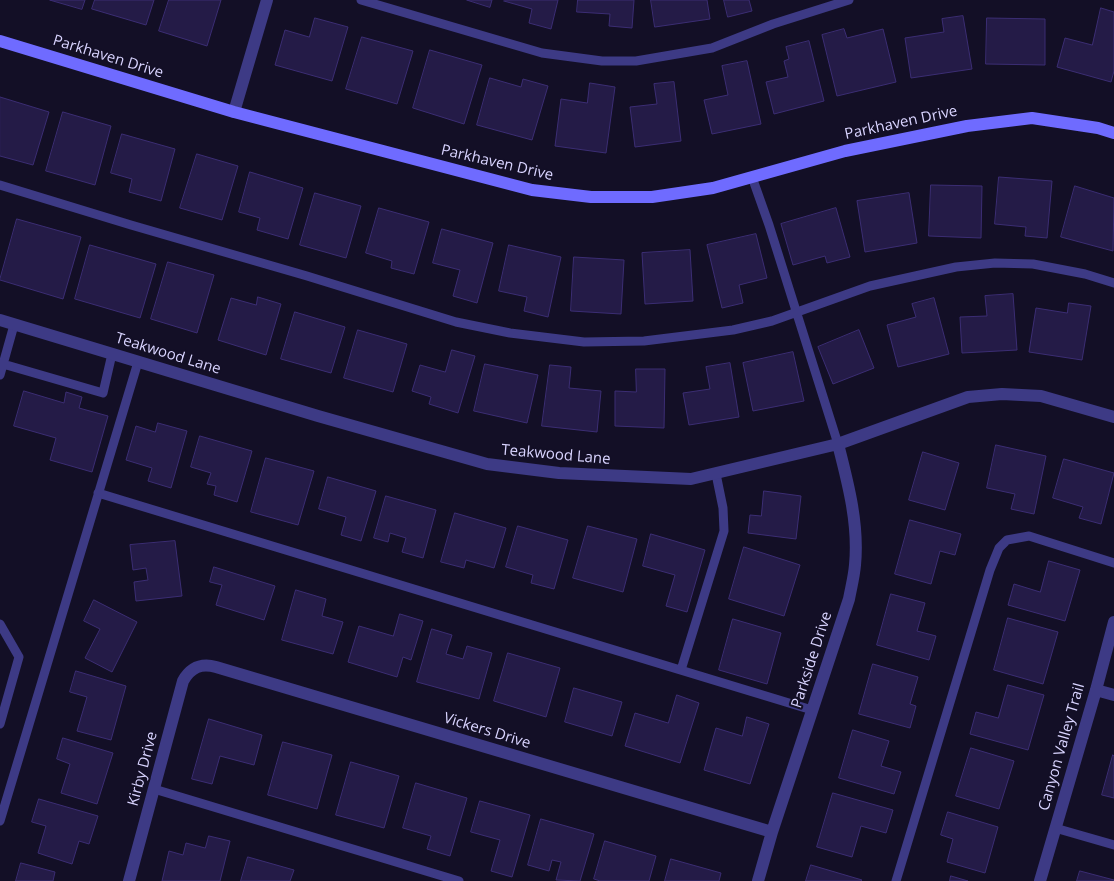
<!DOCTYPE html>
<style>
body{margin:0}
canvas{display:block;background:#130f26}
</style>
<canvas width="1114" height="881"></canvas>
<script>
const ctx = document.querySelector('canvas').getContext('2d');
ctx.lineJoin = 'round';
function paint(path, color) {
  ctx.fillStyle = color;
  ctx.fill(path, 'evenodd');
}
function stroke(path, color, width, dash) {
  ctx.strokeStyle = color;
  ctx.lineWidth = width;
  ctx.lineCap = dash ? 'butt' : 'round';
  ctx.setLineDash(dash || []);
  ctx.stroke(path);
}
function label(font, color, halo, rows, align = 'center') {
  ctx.font = font + ' "Open Sans",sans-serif';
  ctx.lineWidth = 4;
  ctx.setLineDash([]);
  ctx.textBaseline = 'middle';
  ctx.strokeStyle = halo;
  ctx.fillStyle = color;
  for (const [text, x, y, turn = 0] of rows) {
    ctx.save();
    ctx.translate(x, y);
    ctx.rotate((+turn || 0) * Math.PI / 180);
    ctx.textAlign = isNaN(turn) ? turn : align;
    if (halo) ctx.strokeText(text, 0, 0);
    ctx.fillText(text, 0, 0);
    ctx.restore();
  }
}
const building = new Path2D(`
 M50,0H85L82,9Z
 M95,0H154L146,25L92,9Z
 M169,0H221L207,46L159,31Z
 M467,0H492L490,7Z
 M505,0H558L551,29L529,23L532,9L504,1Z
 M578,0H634L632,28L609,26L610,14L577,12Z
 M651,0H707L710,19L655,27Z
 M724,0H749L752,11L728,17Z
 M1101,8L1114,12V71L1111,82L1057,67L1065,38L1092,45Z
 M963,16L972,69L911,78L905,38L944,32L942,19Z
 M315,18L348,27L332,81L275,65L285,30L309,37Z
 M987,18L1045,19V65L986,64Z
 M844,29L847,38L883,29L896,82L837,96L822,35Z
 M362,37L413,51L397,104L346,89Z
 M809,41L824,101L774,114L766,82L788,77L784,61L789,59L786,47Z
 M430,50L482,65L464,124L413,108Z
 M747,61L761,124L712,134L704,100L728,95L722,66Z
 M490,78L521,87L523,79L548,86L532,140L477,125Z
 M674,82L681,141L635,147L630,107L657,104L654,84Z
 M590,83L615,87L606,153L555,146L561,99L587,103Z
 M0,97L49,112L33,165L0,156Z
 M63,112L111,126L95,185L46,171Z
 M122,134L175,149L161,201L129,192L132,179L111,173Z
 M197,154L238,166L222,220L180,208Z
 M250,172L303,188L288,239L257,230L260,218L239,212Z
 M999,177L1052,181L1047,238L1025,236L1026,227L995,224Z
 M931,185L982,186L981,238L929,236Z
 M1075,186L1114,198L1113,251L1061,237Z
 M315,193L361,206L346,258L300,245Z
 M909,193L917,243L865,252L857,201Z
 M379,208L429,222L414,274L391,268L392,261L366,253Z
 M836,208L850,257L827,263L825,256L793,265L781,224Z
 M17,219L81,237L63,299L0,280Z
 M442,229L493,243L477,303L453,296L460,270L433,263Z
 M756,234L767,278L739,285L743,303L722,308L707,245Z
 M90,245L156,264L140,318L75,299Z
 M509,245L561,257L548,317L524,311L527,297L499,291Z
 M690,250L693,301L645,304L642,253Z
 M574,257L624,260L621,314L571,311Z
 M168,262L214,275L197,333L151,319Z
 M1013,294L1017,350L962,353L960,317L987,316L985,296Z
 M258,297L281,304L266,355L218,340L231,298L256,305Z
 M934,298L949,354L898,367L887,325L916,317L912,304Z
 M1069,303L1091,306L1082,360L1029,352L1036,308L1067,313Z
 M295,312L345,327L331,373L281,359Z
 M358,330L407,344L393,392L344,378Z
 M859,330L874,368L833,384L818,347Z
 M452,350L475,356L458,413L429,404L431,397L412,391L420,365L445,372Z
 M793,352L804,401L753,411L743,363Z
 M730,363L739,417L689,425L683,393L710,389L706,367Z
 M485,364L538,375L527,423L474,411Z
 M550,365L571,367L569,388L601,391L597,432L542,426Z
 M636,369H665L664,428L615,426V391L636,392Z
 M24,391L64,403L66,392L82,397L79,408L108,416L92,472L50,460L56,438L14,426Z
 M158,423L187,431L171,488L148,481L152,468L126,460L136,426L155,432Z
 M200,436L252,451L237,502L214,495L216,486L207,484L211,473L191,467Z
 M996,445L1046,456L1034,514L1011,509L1015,494L987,488Z
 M923,452L959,463L945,510L909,500Z
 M266,458L314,471L298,525L251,512Z
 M1064,459L1114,473L1101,524L1079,518L1083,507L1053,498Z
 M328,477L376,491L361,541L341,535L346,517L319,509Z
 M764,491L801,496L796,539L748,533L750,515L761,516Z
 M386,496L436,510L423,558L402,552L406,538L390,533L388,542L374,538Z
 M455,513L506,528L494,568L466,560L464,568L441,562Z
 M910,520L961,534L955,555L940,551L931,584L895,574Z
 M518,526L568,540L554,589L531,583L533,575L506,567Z
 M588,526L637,539L623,592L573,578Z
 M651,534L705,550L687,612L666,606L675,575L643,566Z
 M175,541L182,596L136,601L134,582L148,580L146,568L133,570L130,545Z
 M744,547L800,565L784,616L729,599Z
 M1049,561L1080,570L1065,621L1008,605L1014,584L1040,592Z
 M214,567L275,586L264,620L216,605L222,585L210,582Z
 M296,590L326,599L322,616L343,622L333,654L282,640Z
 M891,594L925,603L917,631L936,636L929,660L877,645Z
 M94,600L137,622L112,672L85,658L100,629L84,621Z
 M400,614L423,621L411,660L403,657L397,677L348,662L359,626L393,636Z
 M1008,618L1058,632L1043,684L994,670Z
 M733,619L781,633L767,684L719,670Z
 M432,629L452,635L446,654L463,659L467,646L492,653L479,699L417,682Z
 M508,653L560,668L546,717L494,701Z
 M873,664L918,677L910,704L916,706L910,728L859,714Z
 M76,671L126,686L111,740L77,731L87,697L70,692Z
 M1008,685L1044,695L1028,750L970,734L976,712L998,718Z
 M574,688L622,702L612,736L565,722Z
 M677,695L699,703L680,763L625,746L635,713L668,723Z
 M747,717L769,724L750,784L704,770L716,728L742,736Z
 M209,719L262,735L254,765L220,756L212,784L192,779Z
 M853,730L889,741L881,766L901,772L894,794L839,778Z
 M63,738L113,753L97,804L61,793L70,764L57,759Z
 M283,742L332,755L317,809L268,795Z
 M971,748L1014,761L999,809L956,796Z
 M1113,755L1114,756V798L1102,795Z
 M351,762L399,776L384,828L336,815Z
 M416,783L467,798L450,856L427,849L431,836L403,828Z
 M833,793L893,810L886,833L861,826L852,857L817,847Z
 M39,799L98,816L89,844L79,841L72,864L38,853L46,826L32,822Z
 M480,801L530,815L512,877L491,871L500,840L471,832Z
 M948,812L998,827L985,873L947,862L953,839L941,835Z
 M541,819L594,834L580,881L556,880L561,862L552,860L549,871L528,865Z
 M209,836L230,841L220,881H162L169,851L183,855L186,843L205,848Z
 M605,841L656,856L649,881H600L594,879Z
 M248,857L294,870L290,881H241Z
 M671,859L721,873L719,881H665Z
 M21,863L55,872L53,881H16Z
 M811,865L862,880L861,881H806Z
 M1080,871L1114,880V881H1077Z
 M951,876L968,881H950Z`);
paint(building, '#241b47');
stroke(building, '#3b2d73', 1);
stroke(new Path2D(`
 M361,0L542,53L602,61H636L712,48L773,24L849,0
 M752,177L769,225L838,444
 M0,185L131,225L307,276L456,322L510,333L584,342L644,341L733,330L772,321L870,286L956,267L995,263L1033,264L1085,274L1114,283
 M3,364L103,393L112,354
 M0,375L14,325
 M98,493L812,710
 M0,624L19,657L0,724
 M681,670L724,531L723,508L716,474
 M154,789L459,881
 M0,821L138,362
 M1055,828L1114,845
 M896,881L990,570L999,548L1007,540L1029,536L1114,563`), '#3d3a85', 9);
stroke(new Path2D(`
 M234,112L267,0
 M0,320L318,416L487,464L559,473L691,479L838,444L968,397L1002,394L1041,396L1114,417
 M1096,690L1114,695
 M129,881L183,681C191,667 201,663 216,667L772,832
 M758,881L772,832L849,599C851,588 854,577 855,565C859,524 848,483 838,444
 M1040,881L1096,690L1114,622`), '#3d3a85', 12);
stroke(new Path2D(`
 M0,41L234,112L532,190L591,197H652L713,188L845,151L967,126L1032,118L1098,128L1114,133`), '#6f6bff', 12);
label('15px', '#d9d4ff', '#130f26', [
 ["Parkhaven Drive",108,57,17],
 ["Parkhaven Drive",901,123,-12],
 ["Parkhaven Drive",497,163,13],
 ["Teakwood Lane",168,354,17],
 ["Teakwood Lane",556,455,5],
 ["Parkside Drive",812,660,-72],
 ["Vickers Drive",487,731,17],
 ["Canyon Valley Trail",1062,747,-74],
 ["Kirby Drive",143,769,-75]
]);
</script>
